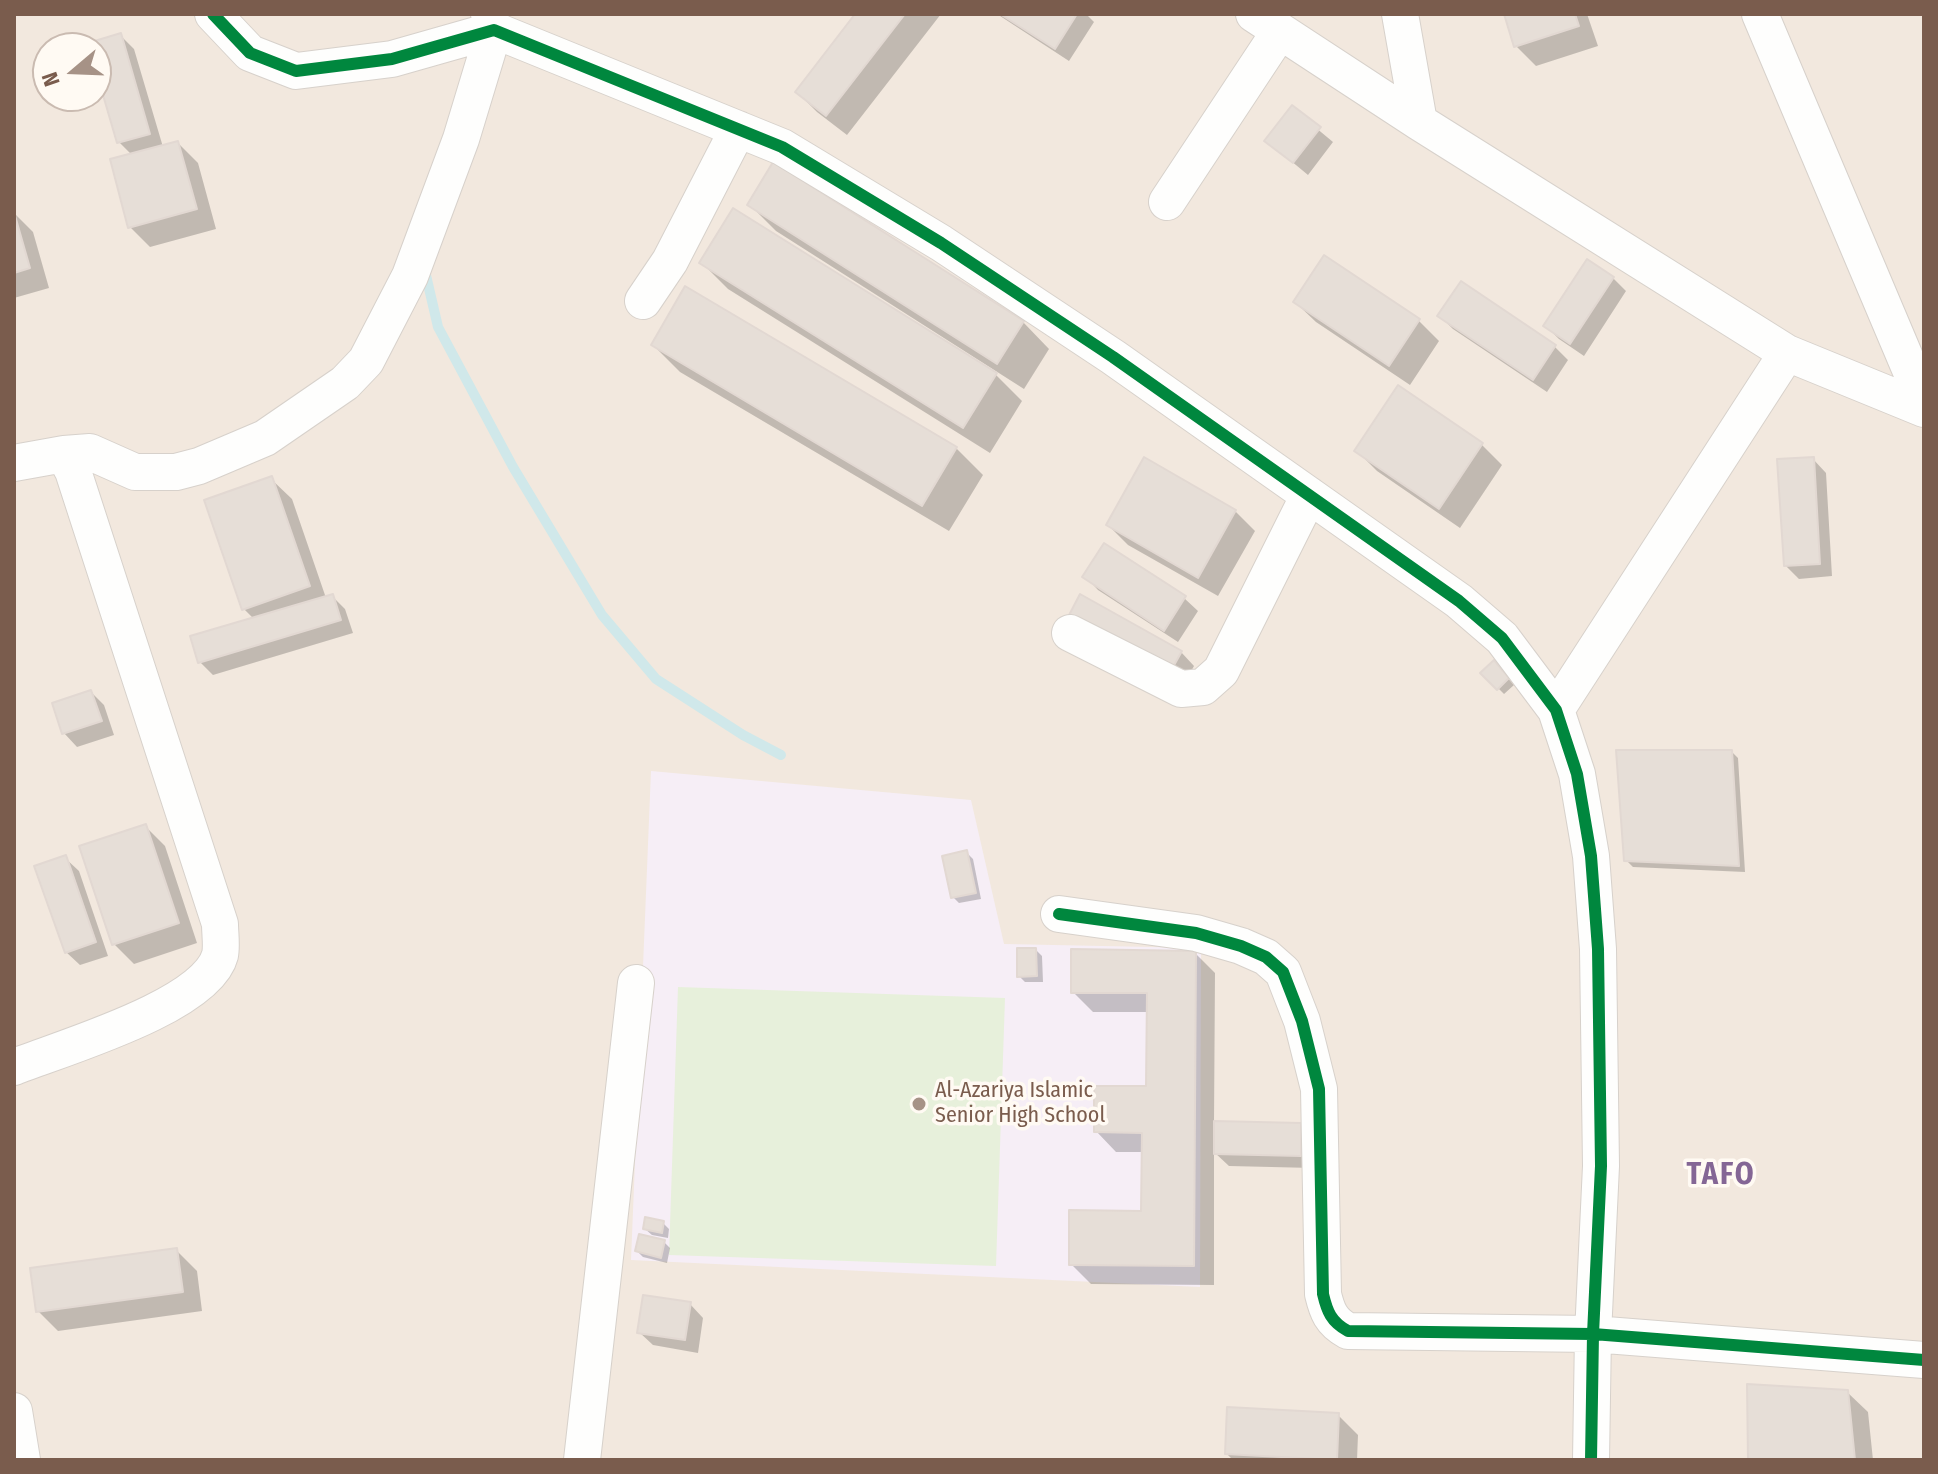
<!DOCTYPE html>
<style>
body{margin:0}
#map{position:relative;width:1938px;height:1474px;overflow:hidden;background:#f9f5f0;font-family:"Fira Sans Condensed",sans-serif}
canvas{display:block}
.frame{position:absolute;inset:0;border:16px solid #7a5c4d;pointer-events:none}
.north{position:absolute;left:32px;top:32px;width:80px;height:80px;box-sizing:border-box;background:#fffaf3;border:2px solid #cabbb1;border-radius:50%;rotate:251deg;font-size:22px;font-weight:700;line-height:32px;text-align:center;color:#7a5c4d}
.north::after{content:'';display:block;margin:auto;width:28px;height:36px;background:#a69286;clip-path:polygon(50% 0,100% 100%,50% 72%,0 100%)}
</style>
<div id="map">
<canvas width="1938" height="1474"></canvas>
<div class="frame"></div>
<div class="north">N</div>
</div>
<script>
const ctx = document.querySelector('canvas').getContext('2d');
ctx.lineJoin = 'round';
function paint(path, color) {
  ctx.fillStyle = color;
  ctx.fill(path, 'evenodd');
}
function stroke(path, color, width, dash) {
  ctx.strokeStyle = color;
  ctx.lineWidth = width;
  ctx.lineCap = dash ? 'butt' : 'round';
  ctx.setLineDash(dash || []);
  ctx.stroke(path);
}
function label(font, color, halo, rows, align = 'center') {
  ctx.font = font + ' "Fira Sans Condensed",sans-serif';
  ctx.lineWidth = 7;
  ctx.setLineDash([]);
  ctx.textBaseline = 'middle';
  ctx.strokeStyle = halo;
  ctx.fillStyle = color;
  for (const [text, x, y, turn = 0] of rows) {
    ctx.save();
    ctx.translate(x, y);
    ctx.rotate((+turn || 0) * Math.PI / 180);
    ctx.textAlign = isNaN(turn) ? turn : align;
    if (halo) ctx.strokeText(text, 0, 0);
    ctx.fillText(text, 0, 0);
    ctx.restore();
  }
}
paint(new Path2D(`
 M14,14H1924V1460H14ZM48,48H96V96H48Z`), '#f2e8de');
paint(new Path2D(`
 M651,771L971,800L1004,944L1201,948L1200,1287L631,1260Z`), '#f6eef6');
paint(new Path2D(`
 M678,987L1005,998L996,1266L669,1255Z`), '#e7f0db');
paint(new Path2D(`
 M857,14H941L847,135L817,112L797,92Z
 M997,14H1086L1094,22L1069,61Z
 M1506,14H1587L1598,46L1536,66L1516,46Z
 M120,35L134,49L163,147L178,143L198,163L216,229L150,247L130,227L132,155L119,142L96,64V48H91Z
 M1292,108L1333,142L1308,175L1267,141Z
 M749,204L1023,322L1049,349L1024,389L776,231Z
 M14,213L33,232L49,288L14,298Z
 M1324,258L1419,321L1439,341L1410,385L1316,322L1295,302Z
 M702,263L991,370L1022,401L990,453L728,289Z
 M1613,278L1626,291L1584,356L1559,339L1546,326Z
 M1440,316L1555,347L1568,360L1547,392L1453,329Z
 M653,345L956,448L983,475L949,531L680,372Z
 M1399,388L1482,445L1502,465L1460,528L1377,471L1357,451Z
 M1813,459L1826,473L1832,576L1799,579L1786,566Z
 M271,479L292,499L326,598L332,596L345,609L353,633L213,675L200,662L254,619L244,609Z
 M1235,511L1255,531L1218,596L1128,545L1108,525Z
 M1085,576L1184,598L1198,611L1178,642L1098,590Z
 M1081,596L1181,652L1194,666L1182,688Z
 M1494,663L1514,685L1504,694L1483,673Z
 M91,692L104,705L114,735L77,747L64,733Z
 M1732,752L1738,758L1745,872L1633,867L1626,860Z
 M145,826L165,846L197,943L134,964L114,944Z
 M967,853L973,859L981,899L959,903L953,897Z
 M65,858L79,871L108,956L80,965L66,952Z
 M1036,950L1042,956L1043,982H1025L1019,976Z
 M1195,953L1215,973L1214,1123L1301,1125L1314,1139L1313,1168L1229,1166L1214,1152V1285L1091,1284L1071,1264L1143,1213L1144,1152H1116L1096,1131L1148,1088L1149,1012H1093L1073,992Z
 M663,1223L669,1229L668,1238L652,1235L645,1229Z
 M664,1242L670,1248L667,1263L643,1257L637,1251Z
 M177,1251L197,1271L202,1311L58,1331L38,1311Z
 M690,1304L703,1318L698,1353L653,1345L639,1332Z
 M1847,1392L1868,1412L1873,1460H1750Z
 M1338,1415L1358,1435L1357,1460H1233L1227,1454Z`), '#0003');
stroke(new Path2D(`
 M425,271L438,327L513,467L602,615L656,679L743,735L781,755`), '#d0e8ea', 10);
const building = new Path2D(`
 M855,14H905L826,116L795,92Z
 M1000,14H1077L1055,49Z
 M1504,14H1575L1579,26L1514,47Z
 M121,33L150,134L117,143L96,71V48H89L88,43Z
 M1292,105L1321,127L1293,163L1264,141Z
 M178,141L197,209L128,228L110,159Z
 M773,162L1024,321L997,364L747,205Z
 M733,208L997,373L963,428L699,263Z
 M14,212L30,268L14,273Z
 M1324,255L1420,319L1389,366L1293,302Z
 M1587,259L1614,277L1570,344L1543,326Z
 M1461,281L1556,345L1533,380L1437,316Z
 M685,286L957,447L922,506L651,345Z
 M1398,385L1483,443L1439,509L1354,451Z
 M1144,457L1236,510L1198,578L1106,525Z
 M1814,457L1820,564L1784,566L1777,459Z
 M272,476L310,586L242,610L204,500Z
 M1104,543L1186,596L1164,631L1082,577Z
 M333,594L341,620L198,663L190,636Z
 M1080,594L1182,651L1168,676L1067,619Z
 M1494,660L1509,678L1497,690L1480,673Z
 M91,690L102,721L62,734L52,703Z
 M1616,750H1732L1739,866L1624,861Z
 M146,824L179,923L112,945L79,846Z
 M967,850L976,893L951,898L942,856Z
 M66,855L96,942L65,953L34,866Z
 M1017,948H1036L1037,976L1017,977Z
 M1071,949L1196,951L1194,1266L1069,1265V1210L1141,1211L1142,1133L1094,1132V1086H1146L1147,993H1071Z
 M1214,1121L1301,1123V1156L1214,1154Z
 M645,1217L664,1221L662,1233L643,1229Z
 M639,1234L665,1240L661,1258L635,1251Z
 M177,1248L183,1292L36,1312L30,1268Z
 M643,1295L691,1302L685,1340L637,1333Z
 M1747,1384L1848,1390L1855,1460H1748Z
 M1227,1407L1339,1413L1337,1460L1225,1454Z`);
paint(building, '#e6ded7');
stroke(building, '#e2d8d2', 2);
const minor = new Path2D(`
 M213,14L250,53L296,71L392,59L494,30L782,147L941,243L1113,357L1459,601L1502,638L1556,710L1577,774L1591,856L1598,949L1601,1166L1593,1334L1591,1460
 M1254,14L1419,122L1787,353L1924,409
 M1400,14L1419,122
 M1760,14L1924,402
 M1167,202L1280,31
 M643,301L670,261L738,129
 M14,463L64,454L90,452L135,472H176L199,466L265,438L345,383L366,361L410,276L461,139L494,30L489,14
 M1070,633L1181,689L1203,687L1221,671L1309,495
 M1556,710L1787,353
 M1059,914L1196,933L1241,946L1266,957L1283,972L1302,1021L1319,1089L1323,1294C1327,1311 1331,1322 1348,1331L1593,1334L1924,1360
 M14,1067C62,1048 207,1006 220,955C222,946 220,933 220,924L73,471L64,454
 M14,1411L22,1460
 M582,1460L636,983`);
stroke(minor, '#d7d1cb', 38);
stroke(minor, '#fefefd', 36);
stroke(new Path2D(`
 M213,14L250,53L296,71L392,59L494,30L782,147L941,243L1113,357L1459,601L1502,638L1556,710L1577,774L1591,856L1598,949L1601,1166L1593,1334L1591,1460
 M1059,914L1196,933L1241,946L1266,957L1283,972L1302,1021L1319,1089L1323,1294C1327,1311 1331,1322 1348,1331L1593,1334L1924,1360`), '#00873e', 12);
for (const [x, y, r, color] of [
 [919,1104,8,"#a69286"]
]) {
  const dot = new Path2D();
  dot.arc(x, y, r, 0, 2 * Math.PI);
  ctx.fillStyle = color;
  ctx.fill(dot);
  stroke(dot, '#fffaf3', 3);
}
label('22px', '#7a5c4d', '#fffaf3', [
 ["Al-Azariya Islamic",935,1091],
 ["Senior High School",935,1116]
], 'left');
ctx.letterSpacing = '2px';
label('bold 30px', '#846695', '#fffaf3', [
 ["TAFO",1721,1176]
]);
ctx.letterSpacing = '0px';
</script>
